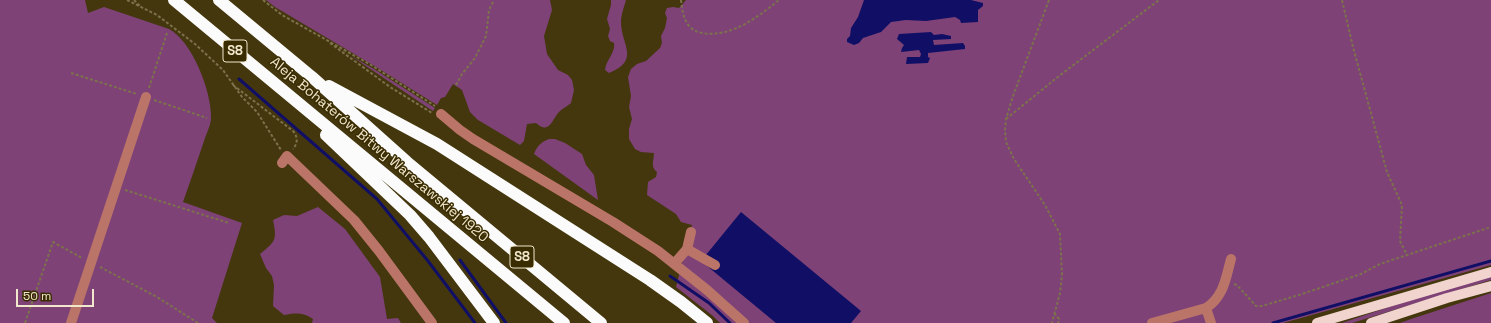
<!DOCTYPE html>
<meta charset="utf-8">
<style>
body{margin:0}
#map{position:relative;width:1491px;height:323px;overflow:hidden;background:#44370d;font-family:"Space Grotesk",sans-serif}
canvas{display:block}
.scale{position:absolute;left:16px;top:289px;width:78px;height:18px;box-sizing:border-box;border:2px solid #f1e7cc;border-top:0;padding-left:5px;font-size:12px;line-height:14px;white-space:nowrap;color:#f1e7cc;-webkit-text-stroke:3px #392c01;paint-order:stroke}
</style>
<div id="map">
<canvas width="1491" height="323"></canvas>
<div class="scale">50 m</div>
</div>
<script>
const ctx = document.querySelector('canvas').getContext('2d');
ctx.lineJoin = 'round';
function paint(path, color) {
  ctx.fillStyle = color;
  ctx.fill(path, 'evenodd');
}
function stroke(path, color, width, dash) {
  ctx.strokeStyle = color;
  ctx.lineWidth = width;
  ctx.lineCap = dash ? 'butt' : 'round';
  ctx.setLineDash(dash || []);
  ctx.stroke(path);
}
function label(font, color, halo, rows, align = 'center') {
  ctx.font = font + ' "Space Grotesk",sans-serif';
  ctx.lineWidth = 3;
  ctx.setLineDash([]);
  ctx.textBaseline = 'middle';
  ctx.strokeStyle = halo;
  ctx.fillStyle = color;
  for (const [text, x, y, turn = 0] of rows) {
    ctx.save();
    ctx.translate(x, y);
    ctx.rotate((+turn || 0) * Math.PI / 180);
    ctx.textAlign = isNaN(turn) ? turn : align;
    if (halo) ctx.strokeText(text, 0, 0);
    ctx.fillText(text, 0, 0);
    ctx.restore();
  }
}
paint(new Path2D(`
 M0,0H85L88,13L104,7L169,29C192,41 212,92 211,118C211,125 206,134 204,141C197,162 190,182 183,202L242,223L212,318L217,323H0Z
 M266,0H550L552,10L544,36L547,54L558,70L568,75L572,80L574,90L571,103C568,106 563,108 560,111C552,118 550,136 536,123L527,124L524,141L520,145L478,120L470,112L462,90L453,84L445,97L441,98L437,105L376,67L275,7Z
 M611,0H626C624,7 621,15 621,22C621,45 641,60 609,73L605,70C606,60 616,52 614,43L610,41L608,36L610,29L607,19L611,5Z
 M686,0H1491V265L1283,323H720L713,316L676,287L692,225L681,222L676,214L647,195L648,182L656,177L657,172C650,167 654,160 654,153L641,152L635,149L629,139V129L632,119L629,107L631,96L628,77L631,69L637,64L646,61L660,48L662,43L661,36L665,28L667,18L665,13L667,8L673,7L679,8Z
 M351,56L374,69L435,108L433,111Z
 M549,139H555L565,143L582,154L586,165L594,175L598,200L534,154C537,146 541,142 549,139Z
 M318,207L345,229L380,277L387,319L398,318L401,323H312L313,319C304,312 294,313 284,315L273,306L274,285L272,276L266,268L260,254C276,241 277,240 273,220L284,215L297,216Z
 M1491,275V280L1352,323H1342L1436,291Z
 M1491,293V323H1400L1411,319Z`), '#7e4277');
paint(new Path2D(`
 M864,0H971L983,3V6L978,10V22L961,23L960,20L955,17L926,21L906,20L891,22L881,32L863,38L859,43L854,45L847,42V39L850,36L851,28L858,17Z
 M931,32L934,35L942,34L951,36V39L933,40L934,45L963,43L965,46V49L928,53V57L930,58L928,63L906,64L907,57H920L921,54L919,50L901,52L902,48L904,45L897,39L899,34Z
 M741,212L861,311L851,323H776L701,261Z`), '#110f65');
stroke(new Path2D(`
 M239,79L377,199L428,261L475,323
 M460,260L506,323
 M670,276L709,303L730,323
 M1273,323L1491,261`), '#110f65', 3);
stroke(new Path2D(`
 M127,0L157,15L195,44L223,70L242,97L257,112L281,150
 M134,0L140,6
 M263,0L282,15L371,65L435,106
 M681,0C682,9 683,18 689,26C693,30 697,32 702,33C731,38 758,17 779,0
 M1049,0L1013,96L1006,119L1005,130L1006,142L1014,159L1045,205L1060,234L1062,275L1060,293L1052,323
 M1342,0L1353,47L1387,172L1402,205L1400,241L1407,255
 M330,43L390,87L432,113
 M71,73L137,94
 M233,85L293,131C298,137 298,143 293,149
 M456,85L462,74L475,58L486,36L489,10L494,0
 M149,88L167,33
 M154,100L207,118
 M1006,119L1059,76L1159,0
 M125,190L229,223
 M100,267L157,297L198,323
 M1234,284L1237,285L1256,306H1262L1299,295L1361,274L1380,264L1491,227
 M1054,313L1059,319L1058,323
 M25,323L53,242L82,258`), '#7d714c', 2, [3, 2]);
stroke(new Path2D(`
 M441,114L460,130L473,139L613,222L658,251L707,290L744,323
 M282,163L287,156L354,220L379,251L432,323
 M687,249L715,265
 M674,264L687,249L691,232
 M1206,308L1211,323
 M71,323L146,97
 M1152,323L1206,308C1224,297 1226,277 1231,259`), '#ba7568', 10);
stroke(new Path2D(`
 M1317,323L1491,272
 M1371,323L1447,298L1491,286`), '#f1d4ce', 10);
stroke(new Path2D(`
 M174,0L564,323
 M219,0L312,77L407,162L601,323
 M329,86L437,144L650,280L681,302L707,323
 M326,135L410,215L429,237L494,323`), '#fbfbfb', 12);
for (const [x, y, w] of [
 [235,51,24],
 [522,257,24]
]) {
  const box = new Path2D();
  box.roundRect(x - w / 2, y - 11, w, 22, 3);
  ctx.fillStyle = '#392c01';
  ctx.fill(box);
  stroke(box, '#f1e7cc', 1);
}
label('bold 13px', '#f1e7cc', null, [
 ["S8",235,51],
 ["S8",522,257]
]);
label('14px', '#f1e7cc', '#392c01', [
 ["Aleja Bohaterów Bitwy Warszawskiej 1920",379,150,40]
]);
</script>
